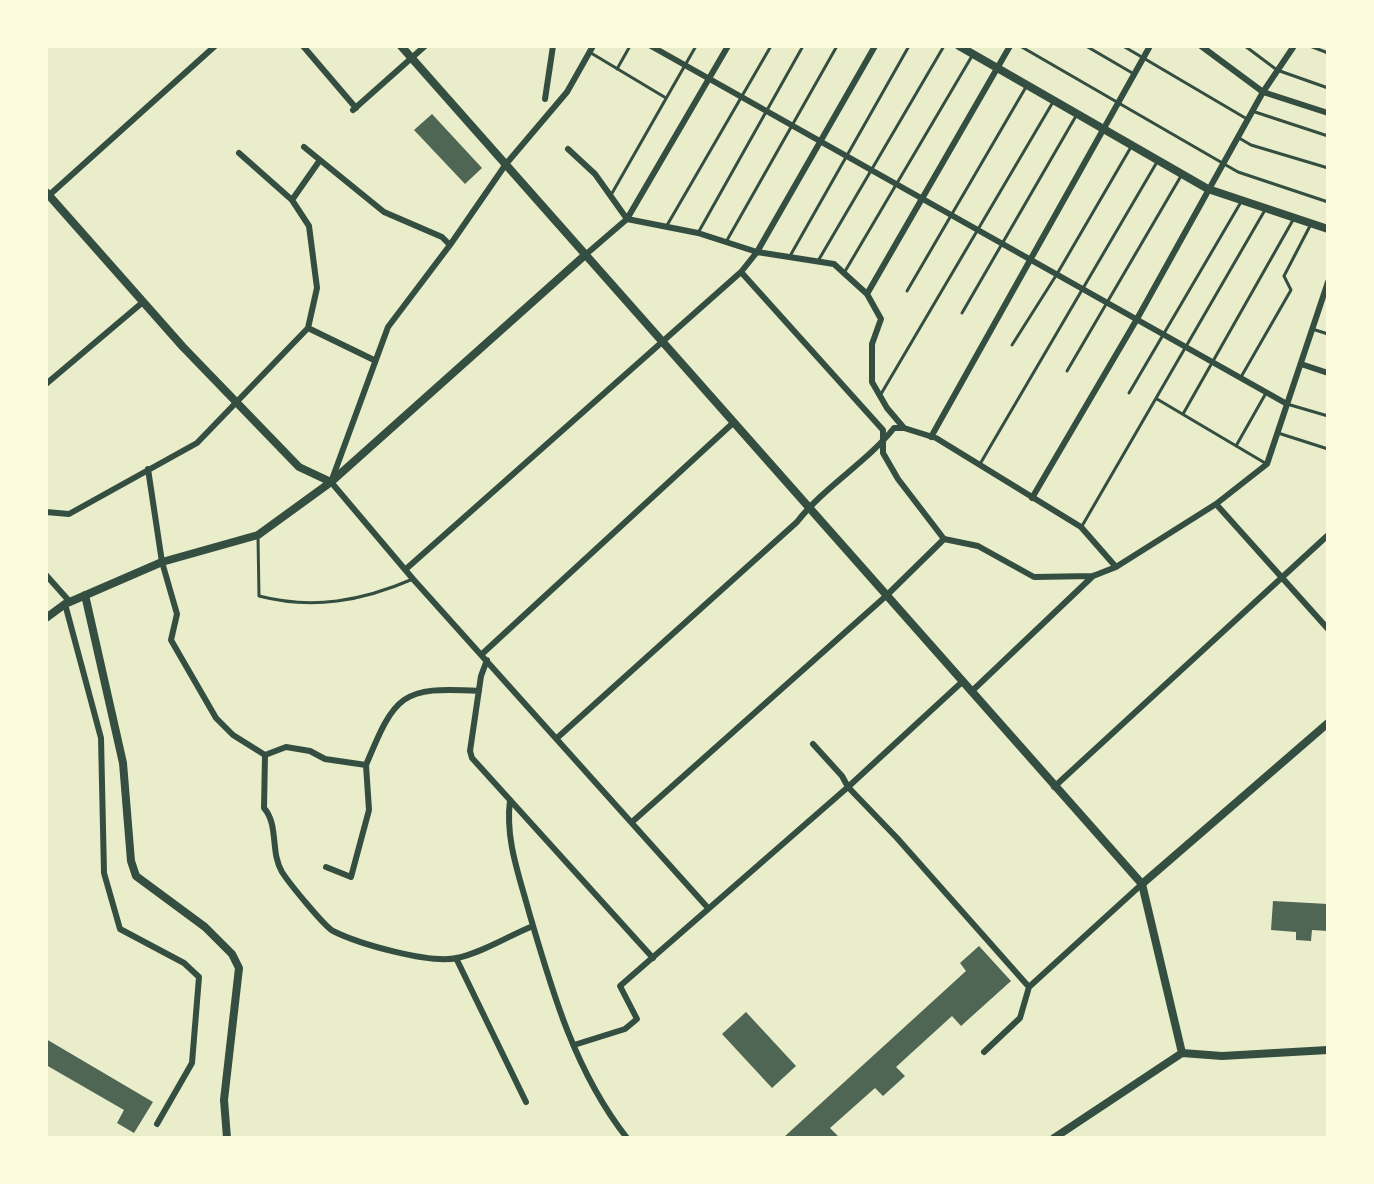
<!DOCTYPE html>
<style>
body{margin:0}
#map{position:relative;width:1374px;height:1184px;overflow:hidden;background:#e9edc9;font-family:"Golos Text",sans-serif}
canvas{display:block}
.frame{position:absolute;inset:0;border:48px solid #fefae0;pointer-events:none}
</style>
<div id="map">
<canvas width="1374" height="1184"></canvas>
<div class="frame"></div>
</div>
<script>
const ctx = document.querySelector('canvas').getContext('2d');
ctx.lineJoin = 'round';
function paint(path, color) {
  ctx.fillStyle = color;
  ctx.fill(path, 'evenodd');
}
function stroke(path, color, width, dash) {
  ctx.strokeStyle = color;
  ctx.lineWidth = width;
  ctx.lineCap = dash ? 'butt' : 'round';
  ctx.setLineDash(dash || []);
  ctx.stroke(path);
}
paint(new Path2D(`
 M432,114L482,168L465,184L414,130Z
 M1273,901L1328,904V931L1312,930L1311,941L1296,940V932L1271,930Z
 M979,946L1011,981L961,1026L952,1016L896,1067L905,1076L883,1096L875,1088L830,1128L839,1137H784L966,971L960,963Z
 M746,1012L796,1066L772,1088L722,1034Z
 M46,1039L153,1102L134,1133L117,1123L124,1110L46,1065Z`), '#4f6655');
stroke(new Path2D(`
 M1020,46L1238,172L1328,202
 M1086,46L1134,74
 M1123,46L1247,119
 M1245,46L1277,70L1328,88
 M1310,46L1328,53
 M591,53L666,98
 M617,69L630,46
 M1252,111L1328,136
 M1239,138L1251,145L1328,168
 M611,195L696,46
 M666,227L771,46
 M698,233L803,46
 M726,242L837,46
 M790,256L909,46
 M818,261L944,46
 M844,273L972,56
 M907,291L1026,87
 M962,313L1076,116
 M1312,329L1328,334
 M1012,345L1057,274L1131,147
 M1067,371L1181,176
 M1241,377L1291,290L1284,276L1311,224
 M1129,393L1241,202
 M881,394L1053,102
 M1157,399L1265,463
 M1287,404L1328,416
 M1183,414L1293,220
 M1278,433L1328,449
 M1236,446L1266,393
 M980,464L1157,162
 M1082,526L1265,210
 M258,537L259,596C313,610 362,601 413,579`), '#344e41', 3);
stroke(new Path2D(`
 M303,46L356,108
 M593,46L567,92L506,164L450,245L388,327L331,482L413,579L708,908
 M651,46L1287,404
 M1201,46L1263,92L1328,113
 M545,99L553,46
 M353,110L425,46
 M304,147L384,212L442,237L450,245
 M568,149L595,174L627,219L698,233L757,252L834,264L867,294L881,319L872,344V382L887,408L904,428L936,438L1081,527L1116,567
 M46,198L215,46
 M292,200L320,160
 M584,256L627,219L728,46
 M741,272L883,430V453L898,479L944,539L978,546L1034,577L1093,576L1116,567L1216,504L1267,464L1328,282
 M867,294L1010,46
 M308,328L374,360
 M1301,364L1328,373
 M46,384L143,302
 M931,437L1150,46
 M148,469L162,562L177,614L171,640L216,718L233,735L265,755L286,747L310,751L325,759L366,765L369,810L351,877L326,867
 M1032,498L1137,319L1263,92L1294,46
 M1216,504L1328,629
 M46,512L69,514L197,443L308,328L317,288L309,226L292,200L239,153
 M406,569L741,272L757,252L875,46
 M46,575L70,602
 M65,604L101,738L104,873L120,929L184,963L199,977L192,1063L157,1124
 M482,654L733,423
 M487,660L481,676L470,751L472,758L653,958
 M971,692L1093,576
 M557,738L797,522C825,486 866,463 894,428H904
 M813,744L842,776L848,787L897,838L1029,987
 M265,755L264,808C279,825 270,852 282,872C289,883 324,926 333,931C359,944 429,964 457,958C484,952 508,936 533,926
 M366,765C395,695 401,686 479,691
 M1054,787L1327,536
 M510,800C505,839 519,875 529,912C552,991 575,1072 627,1138
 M632,822L886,596L944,539
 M456,958L526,1102
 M1029,987L1142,884
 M574,1045L625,1029L637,1019L620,986L848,787L962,682
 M984,1052L1020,1018L1029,987`), '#344e41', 6);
stroke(new Path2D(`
 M401,46L1142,884L1182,1053L1222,1056L1328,1050
 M959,46L1208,189L1328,229
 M46,192L183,347L299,467L331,482
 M85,595L123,763L131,861L136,876L205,927L232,954L239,968L224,1100L227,1138
 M46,618L65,604L162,562L258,535L331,482L584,256
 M1142,884L1328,723
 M1054,1138L1182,1053`), '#344e41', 8);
</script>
